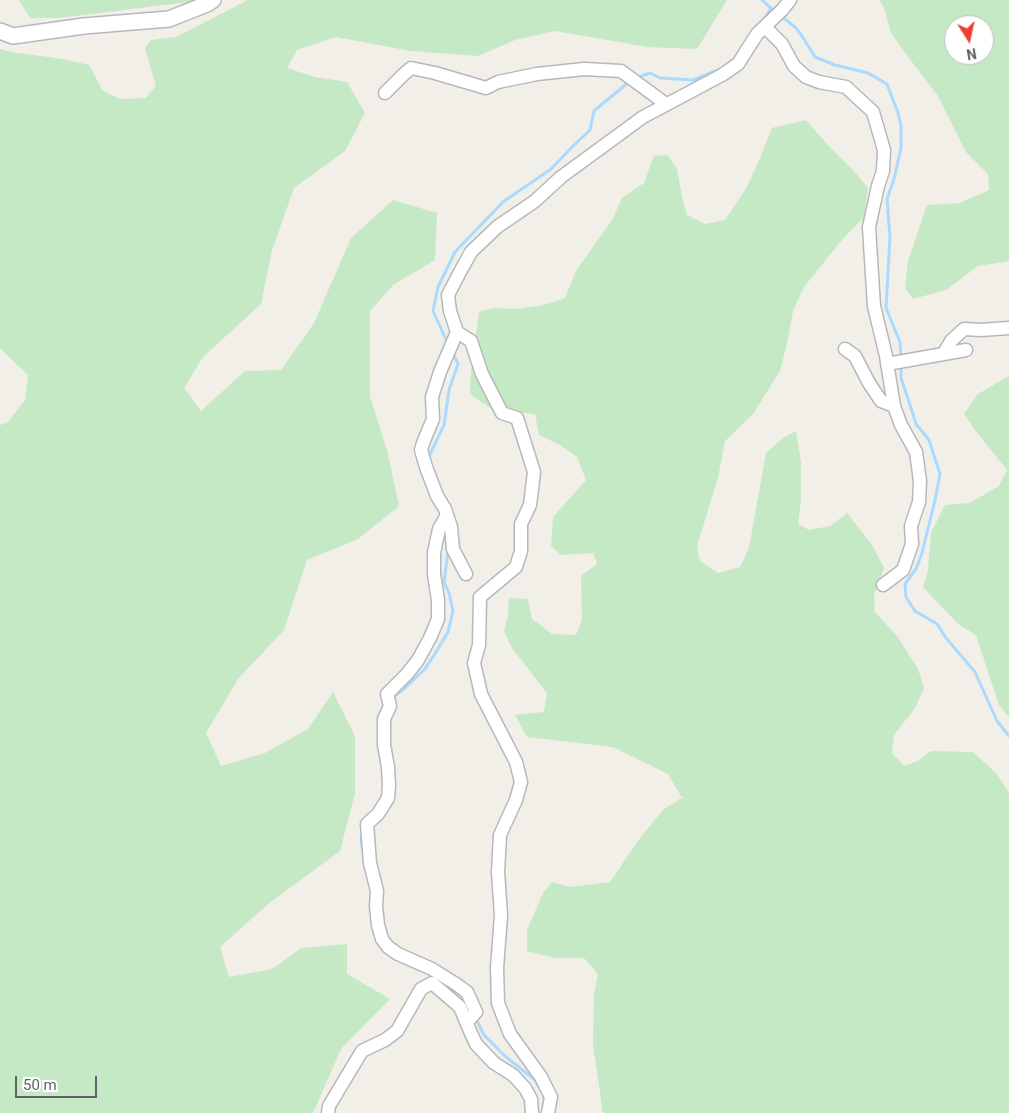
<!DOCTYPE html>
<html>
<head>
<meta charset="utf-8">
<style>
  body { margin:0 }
  #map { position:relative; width:1009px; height:1113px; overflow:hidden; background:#f1efe8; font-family:Roboto,sans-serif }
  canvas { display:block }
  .north { position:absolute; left:944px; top:15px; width:50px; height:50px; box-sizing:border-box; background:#fff; border:1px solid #bfc1c3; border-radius:50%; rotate:170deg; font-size:14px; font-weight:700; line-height:20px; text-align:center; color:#5f6368 }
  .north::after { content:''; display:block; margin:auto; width:18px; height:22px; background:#ea4335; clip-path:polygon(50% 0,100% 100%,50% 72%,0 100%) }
  .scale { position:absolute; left:15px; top:1076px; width:82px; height:22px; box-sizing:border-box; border:2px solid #5f6368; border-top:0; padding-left:6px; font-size:15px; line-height:18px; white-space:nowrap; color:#5f6368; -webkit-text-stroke:4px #fff; paint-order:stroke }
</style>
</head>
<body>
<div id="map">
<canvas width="1009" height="1113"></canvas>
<div class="north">N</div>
<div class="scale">50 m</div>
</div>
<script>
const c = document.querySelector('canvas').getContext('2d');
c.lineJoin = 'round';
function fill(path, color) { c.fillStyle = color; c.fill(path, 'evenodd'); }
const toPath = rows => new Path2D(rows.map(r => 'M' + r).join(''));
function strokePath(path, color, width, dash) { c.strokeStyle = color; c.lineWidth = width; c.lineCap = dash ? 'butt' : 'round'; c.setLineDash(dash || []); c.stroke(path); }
const green = toPath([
  [19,0,205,0,58,18,30,18],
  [248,0,727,0,697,49,647,47,555,31,515,40,478,56,411,51,336,37,297,50,287,68,315,77,347,82,365,113,345,151,294,188,272,250,261,304,203,357,184,388,201,411,245,371,281,370,314,323,351,238,393,200,437,213,435,260,393,285,370,311,370,397,387,450,399,506,358,539,307,560,284,630,238,679,206,733,221,766,265,753,308,729,333,692,355,736,355,793,340,851,268,904,220,947,229,977,272,969,301,948,347,944,347,974,390,999,341,1049,313,1113,0,1113,0,425,7,423,25,400,28,375,0,348,0,49,11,52,63,59,89,65,103,91,120,99,146,98,156,86,145,48,151,40,176,37],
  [879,0,1009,0,1009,261,978,266,946,290,913,299,905,288,908,261,927,205,960,203,989,190,988,174,966,152,938,96,906,54,891,33,884,8],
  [954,25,984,25,984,55,954,55],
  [806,120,827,144,853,170,868,188,864,217,841,241,804,287,793,311,788,339,780,371,753,414,725,441,718,478,697,546,700,561,718,573,740,567,749,548,766,453,783,438,796,431,801,462,801,499,798,524,809,530,830,526,847,513,872,545,884,568,874,595,875,612,897,636,918,669,924,688,915,708,894,735,892,753,904,766,918,761,931,751,973,752,997,774,1009,793,1009,1113,603,1113,593,1044,594,995,598,974,584,958,555,958,527,951,527,930,543,893,552,882,570,887,610,882,640,838,664,809,682,798,668,774,613,747,527,737,515,715,544,712,547,693,512,648,504,631,508,615,509,598,528,599,532,619,552,634,576,635,582,620,581,576,597,564,593,553,561,555,551,546,553,517,586,480,577,457,560,445,539,435,535,414,493,410,470,394,471,373,479,312,493,308,517,309,544,305,565,298,576,271,612,220,622,198,644,183,654,156,667,155,677,168,682,198,687,215,705,224,725,220,747,187,760,158,772,128],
  [1009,376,1009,717,999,705,976,635,958,624,923,587,928,570,931,533,945,505,970,503,999,486,1007,470,975,430,964,414,978,394]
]);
const stream = toPath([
  [762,0,776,13],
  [781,16,795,27,802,36,815,57,835,65,868,73,887,84,898,113,901,126,901,148,894,179,887,199,890,237,886,308,900,342,901,359],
  [763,21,771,8],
  [636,78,650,73,660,78,693,80,718,70],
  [448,344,433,311,438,287,455,252,503,202,551,169,574,145,590,130,594,111,630,81],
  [901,366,901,378,913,414,916,424,929,440,940,474,935,500,922,553,916,569,905,584,906,597,915,611,937,624,946,638,975,672,997,721,1009,736],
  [428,458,444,425,449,390,458,364,453,354],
  [392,698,404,689,425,669,436,652,448,632,453,611,449,593,444,582,448,551],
  [363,832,361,840,363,851],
  [402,962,419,970],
  [475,1017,484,1035,506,1057,535,1080,543,1094,545,1103]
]);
const minor = toPath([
  [765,27,782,44,794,66,806,77,819,82,846,87,873,112,884,150,883,171,878,186,869,227,874,306,886,356,894,406,901,425,916,452,920,481,919,502,911,526,912,544,903,570,883,585],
  [385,93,403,75,411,68,435,73,486,88,498,82,537,74,584,69,621,71,666,104],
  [457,332,471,341,482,374,502,413,517,418,534,472,530,505,521,524,521,551,516,567,480,597,479,645,474,663,481,694,516,762,521,782,516,800,500,835,498,872,501,915,497,968,498,1003,510,1034,541,1077,551,1097,548,1113],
  [845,349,855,356,869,383,881,401,894,406],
  [944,353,951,341,964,329,981,330,1009,328],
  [887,364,966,350],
  [447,515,439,529,434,553,434,574,438,600,438,619,430,638,418,660,407,674,387,694,390,706,384,719,384,745,388,767,389,785,388,798,378,814,367,824,370,863,377,891,376,906,378,925,382,939,388,947,398,954,432,969,456,984,467,992,476,1012,467,1022],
  [466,574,453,549,451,527,445,509,437,496,426,467,421,450,423,443,433,419,432,397,440,372,457,332,450,311,448,295,460,272,471,252,497,227,535,201,561,177,643,117,722,75,738,64,757,34,782,10,790,0],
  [328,1113,329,1106,362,1051,385,1040,397,1031,421,989,432,983,460,1007,470,1031,476,1044,494,1063,513,1075,525,1088,531,1099,532,1113]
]);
const tertiary = toPath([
  [0,31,13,36,84,26,169,19,207,4,213,0]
]);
fill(green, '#c5e8c5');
strokePath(stream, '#aadaff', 3);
strokePath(minor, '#b5b8bc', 15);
strokePath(tertiary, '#b5b8bc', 18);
strokePath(minor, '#fff', 12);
strokePath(tertiary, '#fff', 15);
</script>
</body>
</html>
